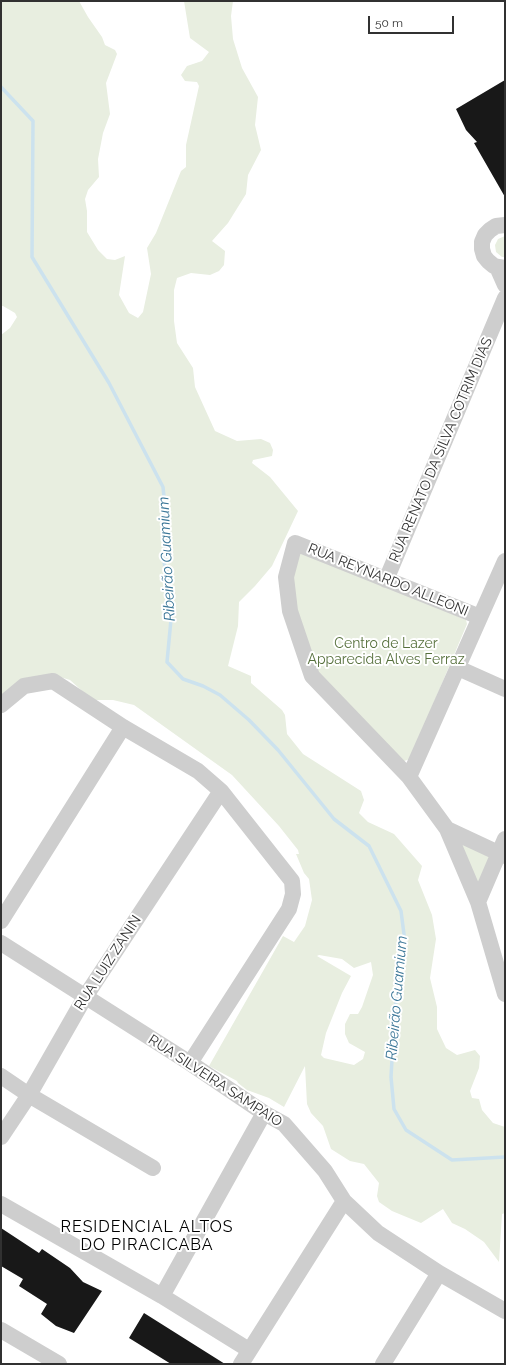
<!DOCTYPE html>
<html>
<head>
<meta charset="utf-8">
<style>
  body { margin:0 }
  #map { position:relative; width:506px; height:1365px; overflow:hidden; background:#fff; font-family:Raleway,sans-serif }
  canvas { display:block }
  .frame { position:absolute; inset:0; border:2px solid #313131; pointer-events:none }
  .scale { position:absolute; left:368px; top:16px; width:86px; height:18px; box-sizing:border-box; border:2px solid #313131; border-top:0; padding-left:5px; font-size:12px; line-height:14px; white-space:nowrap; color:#313131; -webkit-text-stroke:3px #fff; paint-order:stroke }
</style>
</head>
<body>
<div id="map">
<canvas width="506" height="1365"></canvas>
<div class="frame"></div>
<div class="scale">50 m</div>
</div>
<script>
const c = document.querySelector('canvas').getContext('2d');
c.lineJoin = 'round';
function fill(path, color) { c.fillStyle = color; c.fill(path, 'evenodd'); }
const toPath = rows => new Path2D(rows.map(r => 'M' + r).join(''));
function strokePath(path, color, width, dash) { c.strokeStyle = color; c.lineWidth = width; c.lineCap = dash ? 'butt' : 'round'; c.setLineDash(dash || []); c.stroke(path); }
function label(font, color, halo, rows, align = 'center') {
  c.font = font + ' Raleway,sans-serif'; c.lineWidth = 4; c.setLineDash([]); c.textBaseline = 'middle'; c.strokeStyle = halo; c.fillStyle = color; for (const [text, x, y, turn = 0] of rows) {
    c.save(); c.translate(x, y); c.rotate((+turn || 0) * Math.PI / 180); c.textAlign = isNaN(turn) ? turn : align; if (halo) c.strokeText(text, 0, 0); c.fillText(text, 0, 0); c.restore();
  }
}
const green = toPath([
  [1,1,79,1,88,17,102,37,105,45,115,50,117,54,106,83,110,114,103,133,98,159,99,177,88,190,85,199,87,211,87,232,98,250,107,259,115,260,125,256,119,295,129,313,138,318,143,312,151,274,147,248,156,233,181,171,186,167,186,145,199,86,197,82,185,81,181,75,187,66,202,61,209,52,190,38,184,1,233,1,231,16,233,39,242,68,258,97,255,125,261,150,248,175,246,194,228,223,212,241,225,251,224,265,219,271,210,275,191,273,177,278,174,290,174,321,177,343,193,368,195,387,215,431,237,441,261,439,270,443,273,450,272,456,253,460,252,463,270,477,298,511,272,566,255,586,239,602,238,626,228,666,251,676,251,683,282,710,285,715,287,734,303,754,361,791,364,800,359,813,368,822,394,834,422,866,418,880,432,915,436,939,430,978,437,1007,437,1029,446,1048,457,1055,475,1050,480,1056,479,1068,470,1091,472,1098,479,1099,482,1110,493,1123,505,1127,505,1213,502,1214,499,1262,484,1242,465,1229,452,1223,443,1209,421,1223,392,1211,379,1202,377,1196,379,1183,364,1164,350,1161,331,1149,323,1126,311,1113,307,1104,305,1066,284,1107,269,1098,247,1090,238,1083,237,1081,209,1066,283,936,294,942,305,926,312,900,309,879,304,873,296,854,299,854,298,850,279,826,232,775,134,705,113,700,92,700,70,680,60,677,22,696,1,714,1,335,10,328,17,317,15,313,3,306,1,306],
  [319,955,342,959,354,968,371,962,373,975,362,1007,358,1014,350,1014,345,1024,345,1034,349,1043,365,1052,363,1059,354,1065,324,1058,321,1055,326,1033,342,993,351,976,317,956],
  [505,236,505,257,502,257,496,252,495,245,498,239],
  [300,549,466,620,467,624,410,759,401,762,316,670,296,613,291,579],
  [455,840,491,855,477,888]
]);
const stream = toPath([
  [1,87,33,121,32,257,109,383,163,487,167,526,164,562,172,609,167,662,183,679,203,686,220,695,249,720,278,750,334,819,369,846,401,911,405,942,395,1008,391,1077,394,1109,406,1130,452,1160,505,1157]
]);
const building = toPath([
  [505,80,505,197,474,143,477,142,466,130,456,109],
  [1,1228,39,1253,42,1249,70,1268,83,1282,102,1291,74,1333,56,1326,41,1314,47,1304,19,1286,23,1279,1,1266],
  [144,1313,225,1364,171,1364,129,1338]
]);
const minor = toPath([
  [505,225,496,226,490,230,485,235,482,242,482,249,484,256,488,261,494,266,505,268],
  [497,267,505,285],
  [386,580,505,298],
  [480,617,295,543,286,577,290,611,312,676,409,777,447,829,478,902,505,994],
  [458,668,505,689],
  [1,705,24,686,53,681,123,727,198,771,221,791,292,881,293,894,289,909,190,1063],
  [409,777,505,561],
  [447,829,505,856],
  [478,902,505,839],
  [1,921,123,727],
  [1,943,190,1063,264,1113,284,1124,325,1171,344,1201,378,1233,439,1273,505,1311],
  [1,1076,29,1095,153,1168],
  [1,1137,29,1095,85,997,221,791],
  [1,1204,162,1296,249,1350],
  [162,1296,264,1113],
  [1,1330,59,1364],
  [241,1364,344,1201],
  [383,1364,439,1273]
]);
const streetNames = [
  ["RUA RENATO DA SILVA COTRIM DIAS",441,450,-67],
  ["RUA REYNARDO ALLEONI",388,580,22],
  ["RUA LUIZ ZANIN",108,963,-57],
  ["RUA SILVEIRA SAMPAIO",215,1081,33]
];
const parkNames = [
  ["Centro de Lazer",386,644],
  ["Apparecida Alves Ferraz",386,660]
];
const waterNames = [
  ["Ribeirão Guamium",167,559,-93],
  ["Ribeirão Guamium",397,998,-85]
];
const quarterNames = [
  ["RESIDENCIAL ALTOS",147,1227],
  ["DO PIRACICABA",147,1245]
];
fill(green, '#e8eee0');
strokePath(stream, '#cce2ee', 3.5);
fill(building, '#181818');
strokePath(minor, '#cecece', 16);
label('14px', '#313131', '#fff', streetNames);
label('14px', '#56703c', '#fff', parkNames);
label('italic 15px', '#3b7798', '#fff', waterNames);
c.letterSpacing = '1px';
label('16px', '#000', '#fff', quarterNames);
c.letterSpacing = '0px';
</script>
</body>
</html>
